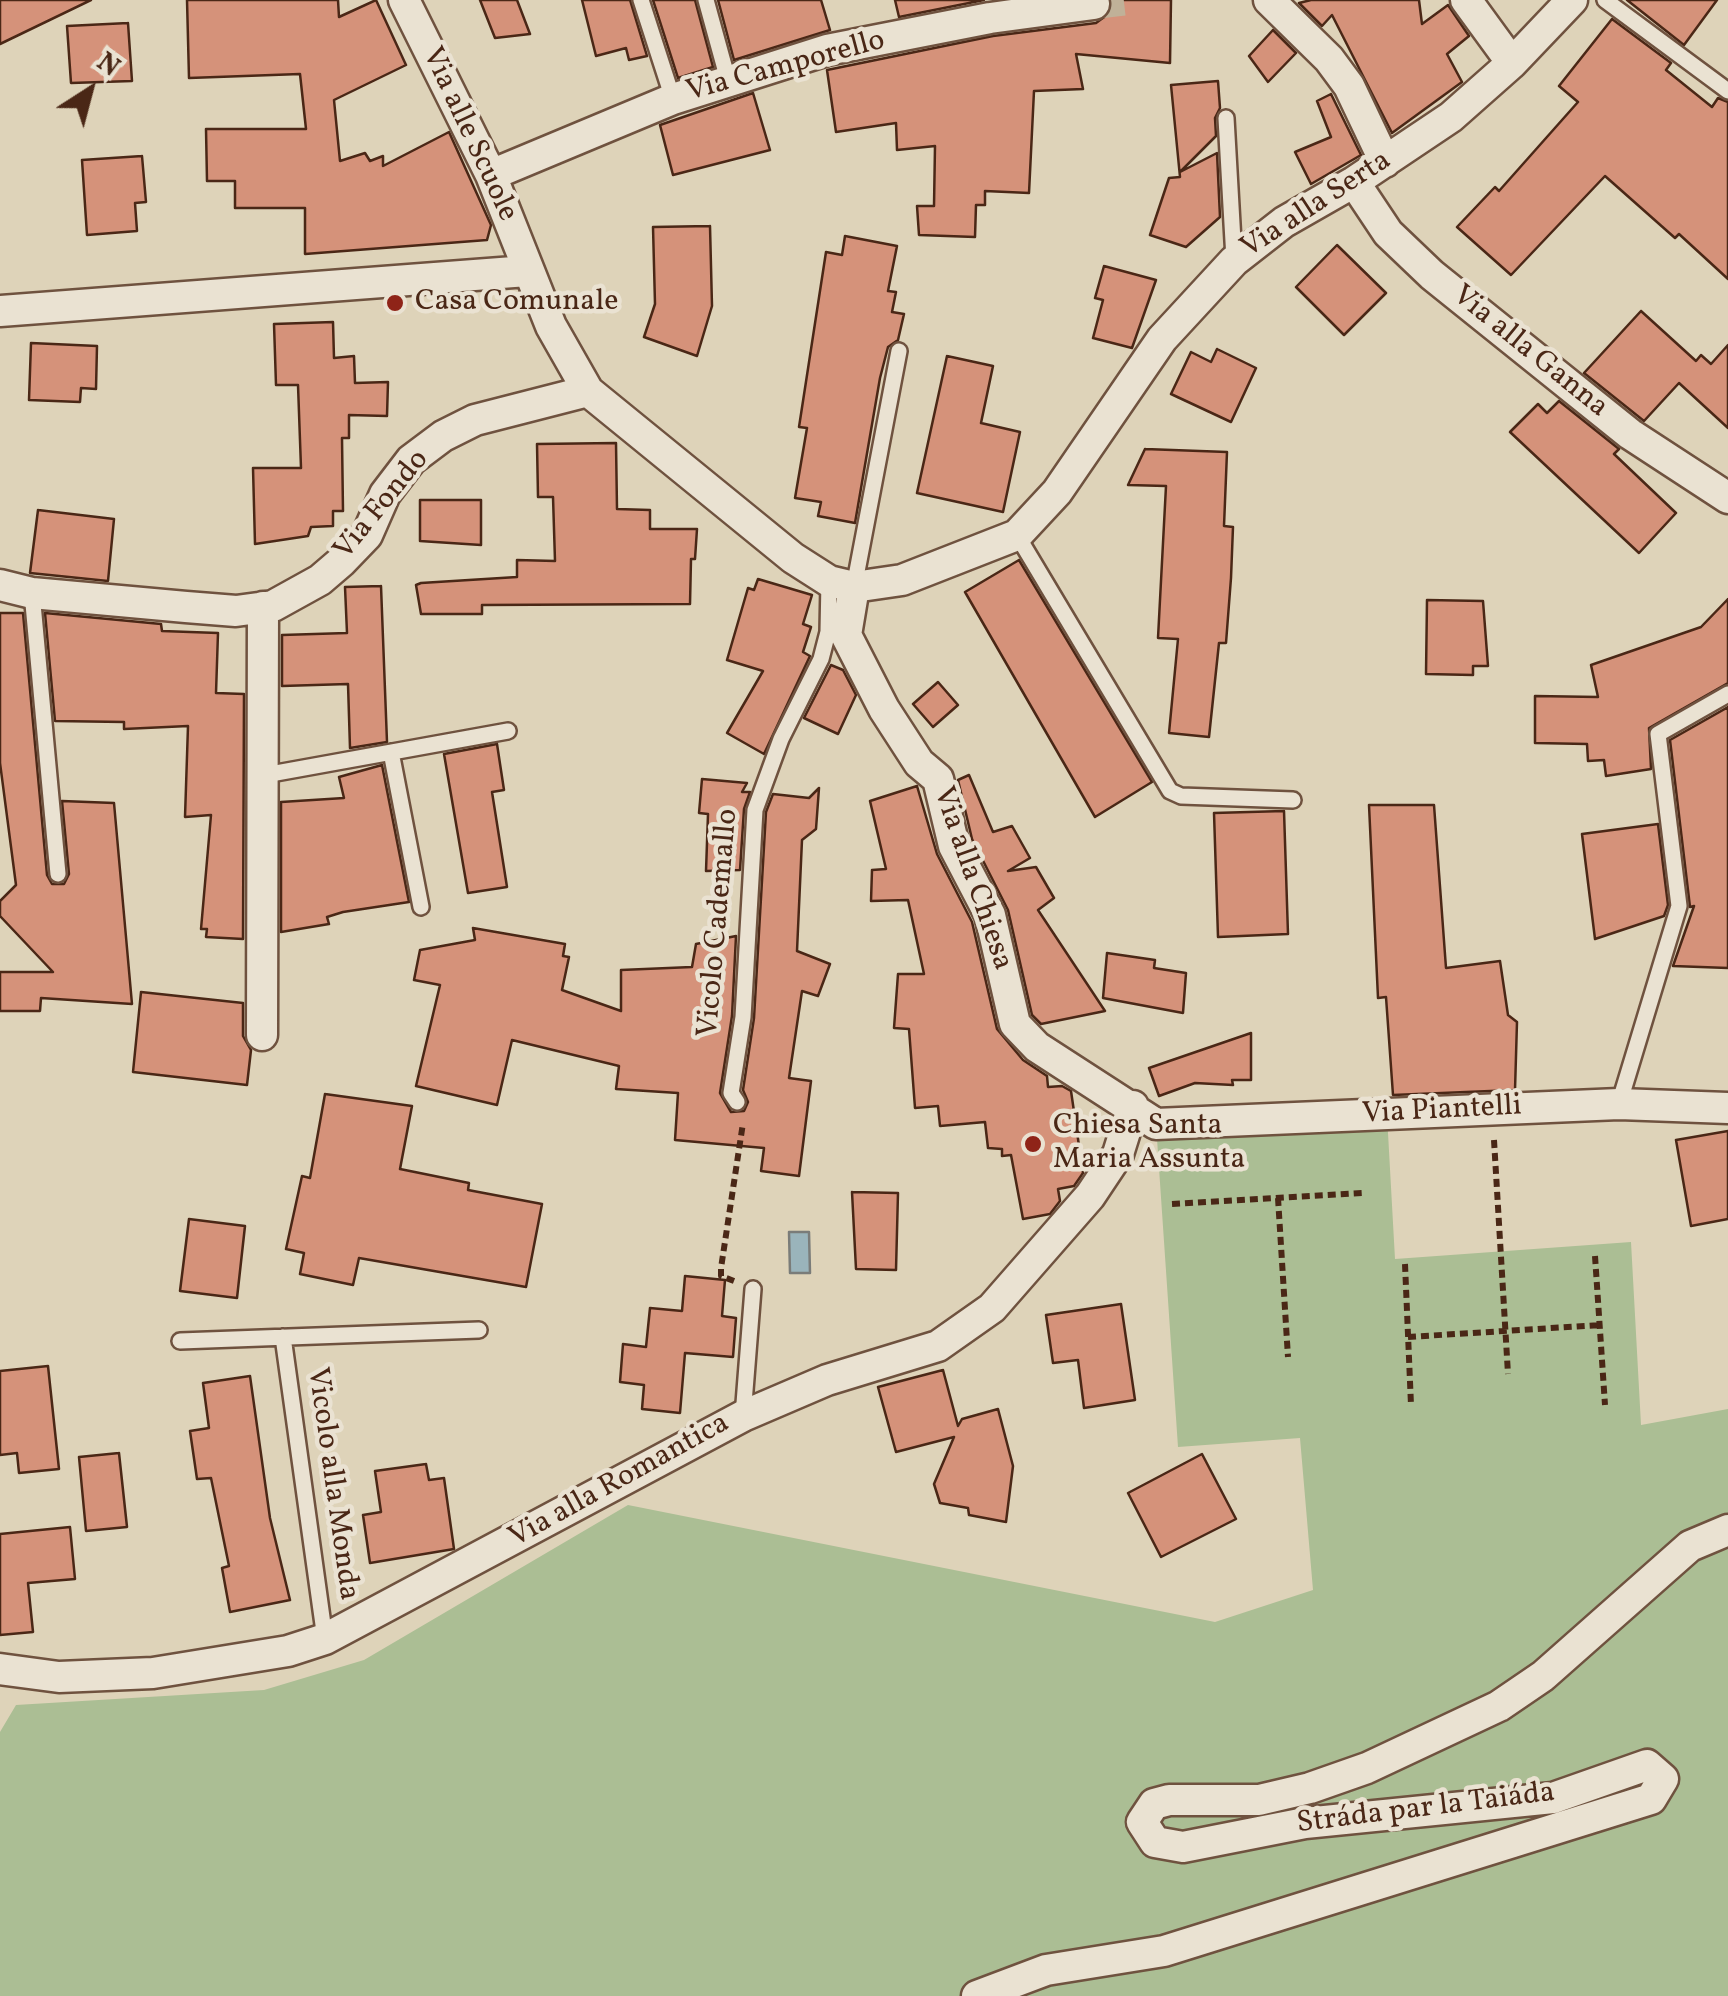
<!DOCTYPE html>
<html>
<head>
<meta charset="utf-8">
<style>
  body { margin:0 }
  #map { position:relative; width:1728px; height:1996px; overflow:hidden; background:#ded3b9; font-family:Vollkorn,serif }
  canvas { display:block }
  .north { position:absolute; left:40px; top:40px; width:100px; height:100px; -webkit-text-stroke:8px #eae2d2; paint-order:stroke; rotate:36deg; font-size:28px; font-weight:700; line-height:40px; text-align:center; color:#4a2716 }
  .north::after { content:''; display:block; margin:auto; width:35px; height:45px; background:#4a2716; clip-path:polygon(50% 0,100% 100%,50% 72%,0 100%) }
</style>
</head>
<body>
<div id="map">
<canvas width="1728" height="1996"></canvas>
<div class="north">N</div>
</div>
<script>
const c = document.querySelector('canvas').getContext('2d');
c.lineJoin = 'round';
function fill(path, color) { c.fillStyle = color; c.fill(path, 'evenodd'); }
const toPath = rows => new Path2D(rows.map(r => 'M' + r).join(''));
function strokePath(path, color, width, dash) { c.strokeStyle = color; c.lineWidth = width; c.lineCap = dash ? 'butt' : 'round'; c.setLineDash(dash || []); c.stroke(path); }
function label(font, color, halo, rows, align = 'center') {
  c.font = font + ' Vollkorn,serif'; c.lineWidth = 9; c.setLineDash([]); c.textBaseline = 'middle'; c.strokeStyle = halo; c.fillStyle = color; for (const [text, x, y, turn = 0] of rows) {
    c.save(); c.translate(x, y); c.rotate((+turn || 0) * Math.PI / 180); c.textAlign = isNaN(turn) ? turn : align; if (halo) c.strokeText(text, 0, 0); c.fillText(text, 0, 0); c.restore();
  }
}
const green = toPath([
  [1387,1115,1395,1259,1631,1242,1641,1425,1728,1409,1728,1996,0,1996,0,1732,16,1705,264,1690,364,1660,628,1505,1215,1622,1313,1590,1300,1438,1178,1447,1156,1124]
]);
const water = toPath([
  [789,1232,809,1232,810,1273,790,1273,789,1232]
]);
const building = toPath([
  [0,0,91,0,0,44,0,0],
  [187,0,338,0,339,17,376,0,406,65,334,100,340,161,365,153,370,161,383,156,383,166,449,132,491,225,487,240,305,254,305,208,235,208,235,181,207,181,206,129,306,129,300,74,189,78,187,0],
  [480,0,517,0,530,34,495,38,480,0],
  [582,0,630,0,647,56,629,60,626,48,596,56,582,0],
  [653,0,695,0,713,67,678,78,653,0],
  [718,0,821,0,830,30,734,60,718,0],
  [895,0,984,0,899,17,895,0],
  [1112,0,1171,0,1170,63,1076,54,1083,89,1034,91,1029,193,985,191,985,205,976,205,975,237,919,235,917,206,934,206,935,146,897,150,896,123,836,132,827,70,993,36,1096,23,1111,12,1112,0],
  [1311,0,1419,0,1422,24,1448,5,1469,36,1447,54,1462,82,1392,133,1332,15,1322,26,1299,3,1311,0],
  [1627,0,1717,0,1684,45,1627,0],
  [1612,19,1671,63,1666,70,1712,107,1718,98,1728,102,1728,279,1679,234,1675,238,1605,176,1511,275,1457,227,1495,187,1499,191,1578,102,1559,86,1612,19],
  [128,23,132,81,71,83,67,26,128,23],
  [1273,30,1296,53,1268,82,1249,56,1273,30],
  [1218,81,1220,108,1215,118,1216,136,1180,172,1217,153,1220,217,1186,247,1150,235,1169,178,1180,177,1171,85,1218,81],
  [753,93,770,150,673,175,660,125,753,93],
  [1331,94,1361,155,1311,184,1295,152,1331,137,1317,101,1331,94],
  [142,156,146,202,135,203,137,231,87,235,82,160,142,156],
  [710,226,712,306,697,356,644,337,655,304,653,227,710,226],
  [845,236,897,246,888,291,896,292,892,312,904,314,898,340,888,347,880,378,855,523,818,516,821,502,795,498,807,428,799,427,826,252,842,255,845,236],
  [1337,245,1386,293,1344,335,1296,287,1337,245],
  [1104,266,1156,280,1132,348,1093,338,1103,300,1095,298,1104,266],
  [1641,311,1696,361,1701,355,1711,364,1728,345,1728,428,1679,383,1644,421,1584,373,1641,311],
  [333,322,334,358,354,356,355,383,388,382,387,416,349,415,349,438,342,438,343,511,333,511,333,526,311,527,308,536,255,544,253,468,301,468,298,385,276,385,274,324,333,322],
  [31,343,97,346,96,389,81,388,80,402,29,400,31,343],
  [1217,349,1256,368,1231,422,1171,394,1191,352,1211,362,1217,349],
  [947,356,993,366,981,423,1020,432,1003,512,917,493,947,356],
  [1559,401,1619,449,1614,454,1676,513,1639,553,1510,432,1538,404,1547,413,1559,401],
  [616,443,617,509,650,510,650,529,697,529,695,559,691,559,690,604,482,605,482,614,421,614,416,585,421,583,517,577,517,560,555,561,553,497,538,497,537,444,616,443],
  [1145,449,1227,452,1224,526,1233,527,1231,578,1226,643,1219,643,1209,737,1169,733,1178,639,1158,638,1166,486,1128,485,1145,449],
  [420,500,481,500,481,545,420,541,420,500],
  [38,510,114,519,108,581,30,573,38,510],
  [1019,560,1152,782,1095,817,965,592,1019,560],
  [758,579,812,595,803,624,811,627,803,652,810,656,764,754,727,733,763,671,727,660,748,588,754,590,758,579],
  [381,586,387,742,350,748,348,684,282,686,282,635,347,633,345,587,381,586],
  [1728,599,1728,683,1649,728,1651,769,1606,776,1604,760,1588,761,1587,744,1535,743,1535,696,1598,697,1591,665,1701,627,1728,599],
  [1427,600,1483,601,1488,666,1473,666,1473,675,1426,674,1427,600],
  [0,613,23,613,47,875,52,884,64,884,69,874,62,801,114,803,132,1004,41,998,40,1011,0,1011,0,972,53,972,0,916,0,901,16,885,0,763,0,613],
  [45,613,161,624,162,631,218,633,216,693,244,694,243,939,206,937,207,929,201,929,211,815,185,817,188,726,124,729,124,722,55,721,45,613],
  [831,665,843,670,856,695,838,734,804,718,831,665],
  [938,682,958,705,933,727,913,704,938,682],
  [1728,707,1728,968,1673,966,1694,906,1690,907,1670,740,1728,707],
  [497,744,504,790,492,792,507,887,468,893,444,754,497,744],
  [382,765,409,902,343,912,327,917,329,924,281,932,281,802,344,798,339,777,382,765],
  [969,775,993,832,1012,826,1030,858,1008,871,1036,867,1054,898,1038,910,1105,1011,1041,1024,1032,1015,1008,910,972,839,958,780,969,775],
  [702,779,747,783,742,792,750,792,744,809,740,870,706,871,708,814,699,813,702,779],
  [917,786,937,854,972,922,997,1029,1023,1060,1047,1076,1048,1087,1062,1086,1071,1091,1083,1173,1074,1186,1058,1189,1060,1201,1050,1214,1023,1219,1011,1155,1002,1156,1002,1149,988,1148,985,1122,940,1126,938,1106,915,1108,909,1029,894,1028,898,974,924,974,908,900,871,901,872,870,886,869,870,801,917,786],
  [819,788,816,829,802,840,797,951,830,964,818,996,802,991,789,1078,811,1081,799,1176,761,1171,764,1148,675,1140,678,1093,616,1089,619,1066,512,1040,497,1105,416,1086,440,985,414,980,420,950,475,940,473,928,565,944,563,956,569,957,562,990,621,1011,621,970,692,967,696,944,736,936,732,1016,720,1093,731,1112,744,1111,748,1102,743,1090,754,1018,766,812,773,794,809,798,819,788],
  [1369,805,1434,805,1446,968,1500,961,1508,1015,1517,1022,1515,1090,1393,1095,1386,997,1378,998,1369,805],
  [1284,811,1288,934,1218,937,1214,813,1284,811],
  [1658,824,1668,905,1664,916,1595,939,1582,834,1658,824],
  [1107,953,1155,960,1154,968,1186,973,1183,1013,1103,998,1107,953],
  [141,992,243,1003,243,1036,251,1050,247,1085,133,1072,141,992],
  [1251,1033,1251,1080,1232,1080,1233,1085,1195,1083,1159,1096,1149,1068,1251,1033],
  [325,1094,412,1106,400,1169,469,1183,468,1190,542,1204,526,1287,359,1258,353,1285,300,1274,304,1253,286,1249,302,1176,310,1178,325,1094],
  [1728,1131,1728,1219,1691,1226,1676,1140,1728,1131],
  [852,1192,898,1193,896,1270,856,1269,852,1192],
  [189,1219,245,1226,237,1298,180,1291,189,1219],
  [685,1276,725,1280,722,1316,736,1318,733,1357,685,1353,680,1413,642,1409,644,1385,620,1382,623,1344,646,1347,650,1308,682,1311,685,1276],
  [1121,1304,1135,1400,1084,1408,1078,1360,1053,1363,1046,1315,1121,1304],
  [48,1366,59,1469,19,1473,17,1453,0,1455,0,1371,48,1366],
  [943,1370,958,1426,962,1419,998,1409,1013,1466,1006,1522,969,1515,968,1508,940,1503,934,1484,954,1437,896,1452,878,1387,943,1370],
  [250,1376,270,1518,290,1600,230,1612,222,1568,229,1566,211,1478,197,1479,190,1431,209,1428,203,1383,250,1376],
  [119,1453,127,1527,86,1531,79,1457,119,1453],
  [1202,1454,1236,1519,1161,1557,1128,1493,1202,1454],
  [426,1464,429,1480,444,1478,454,1549,370,1563,363,1515,381,1512,375,1471,426,1464],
  [70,1527,75,1579,28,1583,33,1632,0,1635,0,1534,70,1527]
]);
const streetTunnel = toPath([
  [1094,4,1128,0]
]);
const path = toPath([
  [1494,1140,1508,1374],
  [1278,1198,1288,1357],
  [1172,1204,1363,1193],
  [1595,1256,1605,1405],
  [1405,1264,1411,1405],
  [734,1281,721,1276,721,1268,743,1123],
  [1408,1337,1600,1325]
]);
const lane = toPath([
  [641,0,673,99],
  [706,0,728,80],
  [1605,0,1728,91],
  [1226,118,1234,259],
  [1017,535,1170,791,1181,796,1293,800],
  [854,587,899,351],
  [32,593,58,874],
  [391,752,421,907],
  [265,775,508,731],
  [737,1102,731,1093,743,1017,755,810,781,739,821,659,828,632,829,581],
  [1619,1104,1679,906,1658,734,1728,694],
  [283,1337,325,1639],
  [180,1341,479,1330],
  [743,1416,753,1289]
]);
const street = toPath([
  [404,0,491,175,551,326,588,391,793,558,829,581,854,587,902,580,1017,535,1057,492,1162,339,1234,261,1284,222,1354,182,1451,117,1512,63,1572,0],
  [1269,0,1329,59,1349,86,1385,162],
  [1466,0,1512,63],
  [491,175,673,99,827,50,990,18,1094,4],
  [1354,182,1388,233,1432,275,1630,434,1728,498],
  [0,311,527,271],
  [0,585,32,593,186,607,236,611,273,606,320,580,341,562,367,535,385,494,411,460,443,436,475,420,588,391],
  [854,587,846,635,884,709,919,763,938,779,954,846,990,915,1015,1024,1037,1047,1156,1124,1619,1104,1728,1108],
  [262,1035,263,607],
  [0,1669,59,1677,153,1673,288,1651,325,1639,743,1416,827,1380,938,1346,992,1308,1090,1196,1118,1154,1133,1106],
  [977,1996,1046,1970,1164,1951,1651,1799,1663,1779,1647,1765,1553,1798,1305,1823,1183,1847,1155,1842,1142,1822,1154,1804,1169,1800,1259,1800,1310,1788,1367,1768,1499,1706,1543,1676,1690,1546,1728,1530]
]);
const markers = [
  [395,303,10,"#8f2418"],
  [1033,1144,10,"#8f2418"]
];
const streetNames = [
  ["Via Camporello",786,68,-15],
  ["Via alle Scuole",468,135,65],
  ["Via alla Serta",1317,206,-33],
  ["Via alla Ganna",1529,353,39],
  ["Via Fondo",383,506,-51],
  ["Via alla Chiesa",971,879,71],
  ["Vicolo Cademallo",720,923,-85],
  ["Via Piantelli",1442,1112,-3],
  ["Via alla Romantica",620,1482,-29],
  ["Vicolo alla Monda",331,1484,82],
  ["Stráda par la Taiáda",1426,1810,-7]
];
const poiNames = [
  ["Casa Comunale",415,303],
  ["Chiesa Santa",1053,1127],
  ["Maria Assunta",1053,1161]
];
fill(green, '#abbe94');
fill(water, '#9ab4bb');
strokePath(water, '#7a7c79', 2.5);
fill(building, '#d5927a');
strokePath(building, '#4a2716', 2.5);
strokePath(streetTunnel, '#c0b198', 30, [30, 15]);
strokePath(lane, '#6f523f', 20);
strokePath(street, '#6f523f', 35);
strokePath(path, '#4a2716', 6, [8, 5]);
strokePath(lane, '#eae2d2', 15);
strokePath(street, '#eae2d2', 30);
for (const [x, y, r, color] of markers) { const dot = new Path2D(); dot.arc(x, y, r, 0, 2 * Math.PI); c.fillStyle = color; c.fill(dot); strokePath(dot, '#eae2d2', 4); }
label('30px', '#4a2716', '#eae2d2', streetNames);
label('30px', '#4a2716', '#eae2d2', poiNames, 'left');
</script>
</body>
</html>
